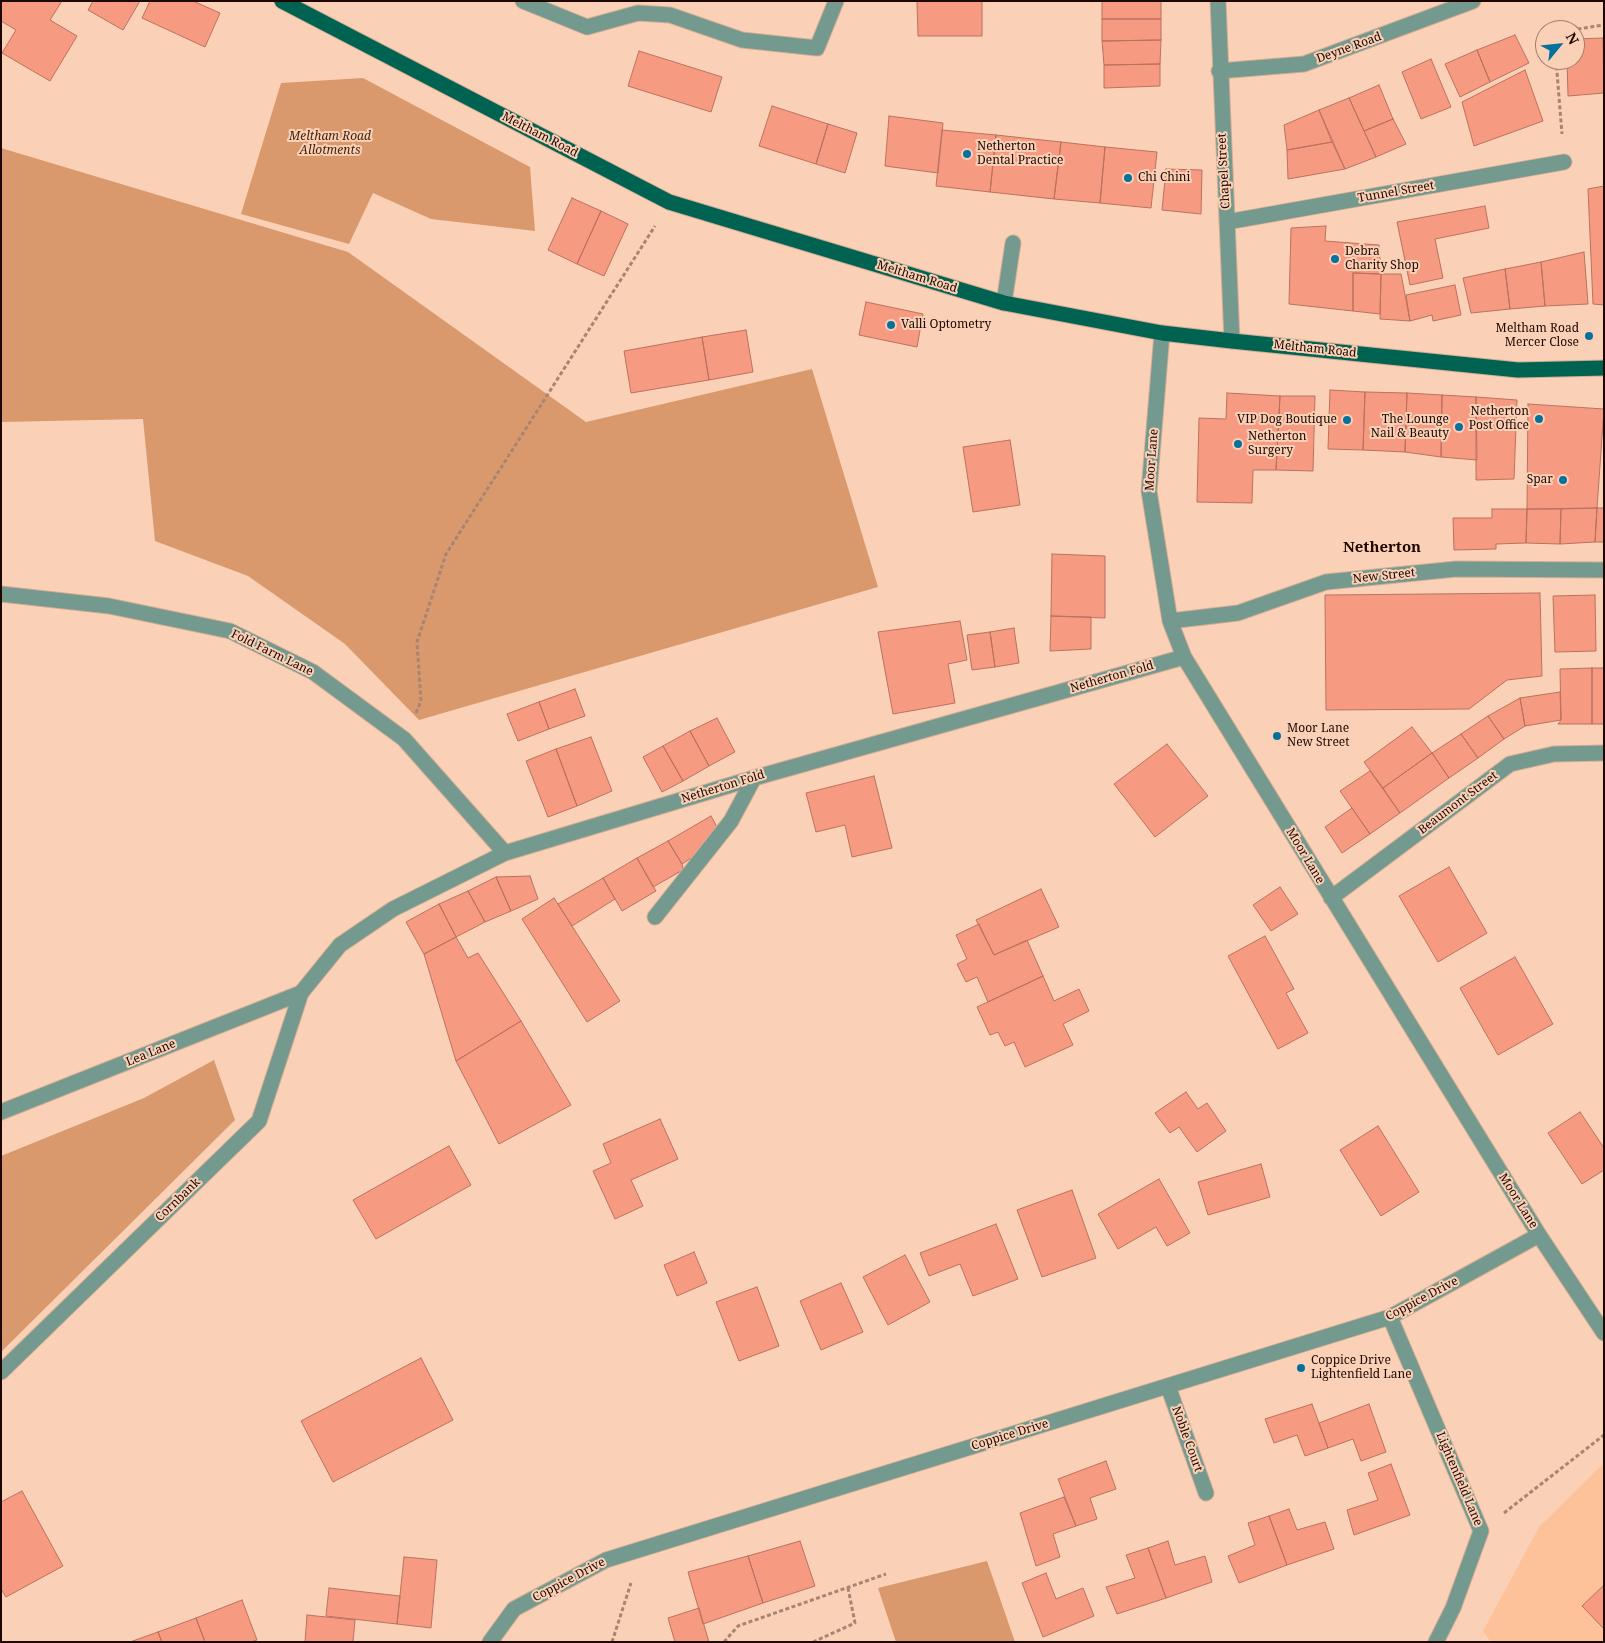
<!DOCTYPE html>
<html>
<head>
<meta charset="utf-8">
<style>
  body { margin:0 }
  #map { position:relative; width:1605px; height:1643px; overflow:hidden; background:#fad1b6; font-family:"Noto Serif",serif }
  canvas { display:block }
  .frame { position:absolute; inset:0; border:2px solid #1e0700; pointer-events:none }
  .north { position:absolute; left:1535px; top:20px; width:50px; height:50px; box-sizing:border-box; background:#fad1b6; border:1px solid #a2806d; border-radius:50%; rotate:62deg; font-size:14px; font-weight:700; line-height:20px; text-align:center; color:#1e0700 }
  .north::after { content:''; display:block; margin:auto; width:18px; height:22px; background:#07719d; clip-path:polygon(50% 0,100% 100%,50% 72%,0 100%) }
</style>
</head>
<body>
<div id="map">
<canvas width="1605" height="1643"></canvas>
<div class="frame"></div>
<div class="north">N</div>
</div>
<script>
const c = document.querySelector('canvas').getContext('2d');
c.lineJoin = 'round';
function fill(path, color) { c.fillStyle = color; c.fill(path, 'evenodd'); }
const toPath = rows => new Path2D(rows.map(r => 'M' + r).join(''));
function strokePath(path, color, width, dash) { c.strokeStyle = color; c.lineWidth = width; c.lineCap = dash ? 'butt' : 'round'; c.setLineDash(dash || []); c.stroke(path); }
function label(font, color, halo, rows, align = 'center') {
  c.font = font + ' "Noto Serif",serif'; c.lineWidth = 4; c.setLineDash([]); c.textBaseline = 'middle'; c.strokeStyle = halo; c.fillStyle = color; for (const [text, x, y, turn = 0] of rows) {
    c.save(); c.translate(x, y); c.rotate((+turn || 0) * Math.PI / 180); c.textAlign = isNaN(turn) ? turn : align; if (halo) c.strokeText(text, 0, 0); c.fillText(text, 0, 0); c.restore();
  }
}
const built = toPath([
  [1604,1463,1604,1642,1491,1642,1483,1631,1539,1527]
]);
const green = toPath([
  [363,78,530,167,535,231,431,219,373,193,349,244,241,214,281,83],
  [1,148,348,252,586,422,812,369,878,587,419,720,345,644,248,576,155,541,143,419,1,422],
  [214,1060,235,1120,1,1352,1,1156,144,1098],
  [987,1561,1015,1642,896,1642,878,1588]
]);
const building = toPath([
  [1,1,62,1,50,20,77,36,50,81,2,53,16,30,1,21,1,1],
  [93,1,140,1,123,30,88,10,93,1],
  [150,1,193,1,220,13,205,47,142,18,150,1],
  [917,1,982,1,982,36,918,36,917,1],
  [1102,1,1161,1,1161,19,1102,19,1102,1],
  [1102,19,1161,19,1161,40,1102,41,1102,19],
  [1515,35,1529,63,1490,82,1477,50,1515,35],
  [1603,38,1604,93,1568,96,1567,60,1575,60,1575,39,1603,38],
  [1161,40,1160,64,1104,65,1102,41,1161,40],
  [1477,50,1490,82,1460,97,1445,64,1477,50],
  [639,51,722,77,711,112,628,86,639,51],
  [1431,59,1451,107,1421,119,1402,72,1431,59],
  [1160,64,1160,86,1104,88,1104,65,1160,64],
  [1525,70,1543,121,1474,146,1462,102,1525,70],
  [1379,85,1393,119,1364,131,1349,98,1379,85],
  [1349,98,1376,157,1345,169,1319,110,1349,98],
  [772,106,828,124,816,164,759,146,772,106],
  [1319,110,1332,142,1287,150,1284,125,1319,110],
  [889,116,943,123,938,173,885,166,889,116],
  [1393,119,1406,144,1376,157,1364,131,1393,119],
  [828,124,857,133,845,173,816,164,828,124],
  [942,130,996,135,990,192,936,186,942,130],
  [996,135,1061,142,1054,199,990,192,996,135],
  [1061,142,1105,147,1100,203,1054,199,1061,142],
  [1332,142,1345,169,1288,179,1287,150,1332,142],
  [1105,147,1157,152,1151,208,1100,203,1105,147],
  [1166,169,1202,170,1201,214,1162,210,1166,169],
  [1604,186,1604,305,1593,304,1588,189,1604,186],
  [572,198,601,211,577,264,548,250,572,198],
  [1485,206,1489,228,1435,239,1443,278,1410,285,1397,222,1485,206],
  [601,211,628,224,604,276,577,264,601,211],
  [1326,226,1325,241,1379,245,1381,274,1353,273,1353,311,1289,304,1291,228,1326,226],
  [1584,252,1588,304,1545,306,1541,262,1584,252],
  [1541,262,1545,306,1510,309,1505,269,1541,262],
  [1505,269,1510,309,1471,313,1463,278,1505,269],
  [1353,273,1381,274,1380,314,1353,311,1353,273],
  [1381,274,1401,274,1410,321,1380,319,1381,274],
  [1455,285,1461,315,1433,321,1432,315,1410,321,1406,295,1455,285],
  [866,302,923,314,917,347,859,335,866,302],
  [746,330,753,372,709,380,702,337,746,330],
  [702,337,709,380,631,393,624,351,702,337],
  [1330,390,1365,392,1363,450,1328,449,1330,390],
  [1365,392,1407,393,1405,452,1363,450,1365,392],
  [1227,393,1280,396,1276,470,1253,470,1252,503,1197,502,1199,418,1226,419,1227,393],
  [1407,393,1442,395,1441,457,1405,452,1407,393],
  [1442,395,1476,397,1477,460,1441,457,1442,395],
  [1280,396,1315,396,1313,471,1276,470,1280,396],
  [1476,397,1517,400,1514,479,1476,480,1476,397],
  [1528,404,1604,409,1597,508,1527,509,1528,404],
  [1010,440,1020,505,973,512,963,447,1010,440],
  [1597,508,1595,542,1560,544,1561,509,1597,508],
  [1597,508,1604,508,1604,542,1595,542,1597,508],
  [1492,509,1527,509,1526,543,1496,544,1496,549,1454,550,1453,518,1492,518,1492,509],
  [1527,509,1561,509,1560,544,1526,543,1527,509],
  [1052,554,1105,556,1105,618,1051,616,1052,554],
  [1540,593,1542,676,1507,680,1469,709,1326,710,1325,595,1540,593],
  [1595,595,1596,651,1555,652,1553,596,1595,595],
  [1051,616,1091,617,1091,649,1050,651,1051,616],
  [960,621,967,660,948,664,955,703,893,714,878,632,960,621],
  [1014,628,1019,663,995,667,990,632,1014,628],
  [990,632,995,667,972,670,967,635,990,632],
  [1592,668,1604,668,1604,724,1592,724,1592,668],
  [1592,668,1592,724,1558,724,1561,720,1560,669,1592,668],
  [575,689,585,716,549,729,539,702,575,689],
  [1560,692,1561,720,1525,726,1520,698,1560,692],
  [1520,698,1525,726,1504,739,1488,716,1520,698],
  [539,702,549,729,518,741,507,714,539,702],
  [1488,716,1504,739,1478,758,1461,734,1488,716],
  [717,718,735,752,709,766,690,731,717,718],
  [1412,727,1432,753,1383,788,1364,762,1412,727],
  [690,731,709,766,683,781,663,746,690,731],
  [1461,734,1478,758,1449,778,1432,753,1461,734],
  [591,737,612,791,577,806,556,749,591,737],
  [1167,744,1208,796,1155,837,1114,784,1167,744],
  [663,746,683,781,662,792,643,757,663,746],
  [556,749,577,806,548,817,526,761,556,749],
  [1432,753,1449,778,1400,813,1383,788,1432,753],
  [1370,771,1400,813,1370,834,1340,791,1370,771],
  [874,776,892,848,852,857,845,825,816,832,806,793,874,776],
  [1352,808,1370,834,1342,853,1325,827,1352,808],
  [711,816,718,829,699,853,682,864,668,841,711,816],
  [668,841,682,864,683,870,653,887,637,858,668,841],
  [637,858,656,891,622,911,603,878,637,858],
  [1449,867,1487,933,1438,962,1399,896,1449,867],
  [530,876,538,899,511,911,496,877,530,876],
  [496,877,511,911,485,922,468,891,496,877],
  [603,878,615,899,572,926,558,904,603,878],
  [1280,887,1298,914,1271,931,1253,905,1280,887],
  [1041,889,1059,927,994,955,976,920,1041,889],
  [468,891,485,922,456,937,439,904,468,891],
  [554,898,620,1001,587,1022,522,919,554,898],
  [439,904,456,937,424,954,406,922,439,904],
  [979,924,994,955,1027,940,1043,976,988,1002,977,977,966,982,957,964,967,959,956,935,979,924],
  [1265,936,1294,989,1286,993,1308,1033,1278,1049,1228,956,1265,936],
  [456,937,468,958,478,953,521,1021,456,1061,424,954,456,937],
  [1515,957,1553,1024,1498,1055,1460,988,1515,957],
  [1043,976,1054,1001,1079,989,1089,1011,1063,1024,1073,1045,1025,1067,1014,1042,1005,1046,998,1032,990,1035,977,1007,1043,976],
  [521,1021,571,1105,499,1144,456,1061,521,1021],
  [1186,1092,1198,1109,1207,1103,1226,1131,1197,1152,1179,1127,1170,1133,1155,1113,1186,1092],
  [1580,1112,1604,1148,1604,1170,1582,1184,1548,1133,1580,1112],
  [660,1119,678,1159,631,1180,643,1206,615,1219,593,1171,611,1163,603,1144,660,1119],
  [1378,1126,1419,1192,1381,1216,1340,1150,1378,1126],
  [449,1146,471,1185,376,1239,353,1200,449,1146],
  [1261,1164,1270,1197,1208,1215,1198,1182,1261,1164],
  [1159,1179,1190,1233,1167,1246,1156,1227,1118,1249,1098,1214,1159,1179],
  [1072,1190,1096,1258,1042,1277,1017,1210,1072,1190],
  [996,1224,1018,1279,973,1296,960,1264,929,1276,920,1253,996,1224],
  [694,1252,707,1283,677,1296,664,1265,694,1252],
  [905,1255,930,1302,888,1325,863,1277,905,1255],
  [841,1283,863,1332,821,1350,800,1301,841,1283],
  [757,1287,779,1346,739,1361,716,1302,757,1287],
  [421,1358,453,1420,333,1482,301,1421,421,1358],
  [1312,1404,1328,1448,1305,1456,1297,1435,1274,1443,1265,1419,1312,1404],
  [1369,1404,1386,1452,1361,1461,1353,1439,1328,1448,1319,1423,1369,1404],
  [1106,1461,1116,1489,1090,1498,1097,1519,1076,1526,1058,1479,1106,1461],
  [1391,1464,1410,1515,1354,1535,1347,1510,1378,1500,1368,1473,1391,1464],
  [22,1491,63,1566,6,1597,1,1589,1,1502,22,1491],
  [1064,1497,1076,1526,1053,1534,1060,1557,1036,1566,1020,1513,1064,1497],
  [1289,1509,1297,1530,1325,1522,1334,1549,1287,1565,1269,1516,1289,1509],
  [1269,1516,1287,1565,1239,1583,1228,1556,1255,1545,1248,1523,1269,1516],
  [800,1541,815,1586,763,1603,748,1556,800,1541],
  [1168,1541,1175,1565,1205,1556,1212,1582,1166,1598,1148,1548,1168,1541],
  [1148,1548,1166,1598,1117,1614,1106,1587,1135,1578,1126,1555,1148,1548],
  [748,1556,763,1603,703,1624,688,1572,748,1556],
  [404,1557,437,1560,431,1628,397,1624,404,1557],
  [1046,1573,1056,1599,1083,1588,1094,1616,1043,1637,1022,1583,1046,1573],
  [1604,1585,1604,1629,1582,1606,1604,1585],
  [329,1588,400,1596,397,1624,326,1616,329,1588],
  [242,1600,257,1640,251,1642,205,1642,196,1618,242,1600],
  [699,1608,709,1642,675,1642,668,1618,699,1608],
  [307,1615,355,1620,353,1642,305,1642,307,1615],
  [196,1618,205,1642,162,1642,158,1632,196,1618],
  [158,1632,162,1642,130,1642,158,1632]
]);
const path = toPath([
  [1571,30,1604,25],
  [1556,60,1562,134],
  [416,713,421,701,417,642,446,554,655,226],
  [1504,1513,1604,1435],
  [612,1642,631,1583],
  [724,1642,738,1626,886,1574],
  [813,1642,855,1623,848,1588]
]);
const minor = toPath([
  [523,1,587,27,638,13,670,15,742,40,817,48,836,1],
  [1218,1,1232,341],
  [1219,71,1304,64,1473,1],
  [1227,222,1564,162],
  [1004,303,1013,243],
  [1162,333,1149,491,1170,621,1184,657,1539,1235,1604,1333],
  [1,594,109,606,230,631,313,672,404,739,505,853],
  [1170,621,1238,613,1326,582,1456,569,1604,570],
  [1331,898,1510,764,1554,754,1604,753],
  [655,917,731,821,754,778],
  [1,1112,301,993],
  [1390,1317,1481,1531,1453,1608,1436,1642],
  [1,1372,259,1121,301,993,340,945,393,909,505,853,754,778,1184,657],
  [1168,1386,1206,1493],
  [490,1642,514,1609,606,1560,1390,1317,1539,1235]
]);
const major = toPath([
  [282,1,669,202,1004,303,1162,333,1232,341,1518,370,1604,368]
]);
const markers = [
  [967,154,5,"#07719d"],
  [1128,178,5,"#07719d"],
  [1335,259,5,"#07719d"],
  [891,325,5,"#07719d"],
  [1589,336,5,"#07719d"],
  [1539,419,5,"#07719d"],
  [1347,420,5,"#07719d"],
  [1459,427,5,"#07719d"],
  [1238,444,5,"#07719d"],
  [1563,480,5,"#07719d"],
  [1277,736,5,"#07719d"],
  [1301,1368,5,"#07719d"]
];
const streetNames = [
  ["Deyne Road",1349,48,-20],
  ["Meltham Road",540,135,27],
  ["Chapel Street",1224,171,-93],
  ["Tunnel Street",1396,192,-10],
  ["Meltham Road",917,277,17],
  ["Meltham Road",1315,349,6],
  ["Moor Lane",1152,460,-86],
  ["New Street",1384,576,-6],
  ["Fold Farm Lane",272,653,26],
  ["Netherton Fold",1112,677,-16],
  ["Netherton Fold",723,787,-17],
  ["Beaumont Street",1458,803,-37],
  ["Moor Lane",1305,856,59],
  ["Lea Lane",151,1053,-22],
  ["Cornbank",178,1200,-44],
  ["Moor Lane",1518,1201,58],
  ["Coppice Drive",1422,1299,-28],
  ["Coppice Drive",1010,1435,-17],
  ["Noble Court",1187,1439,70],
  ["Lightenfield Lane",1459,1479,67],
  ["Coppice Drive",569,1580,-28]
];
const parkNames = [
  ["Meltham Road",330,137],
  ["Allotments",330,151]
];
const poiNames = [
  ["Netherton",977,147],
  ["Dental Practice",977,161],
  ["Chi Chini",1138,178],
  ["Debra",1345,252],
  ["Charity Shop",1345,266],
  ["Valli Optometry",901,325],
  ["Meltham Road",1579,329,"right"],
  ["Mercer Close",1579,343,"right"],
  ["Netherton",1529,412,"right"],
  ["Post Office",1529,426,"right"],
  ["VIP Dog Boutique",1337,420,"right"],
  ["The Lounge",1449,420,"right"],
  ["Nail & Beauty",1449,434,"right"],
  ["Netherton",1248,437],
  ["Surgery",1248,451],
  ["Spar",1553,480,"right"],
  ["Moor Lane",1287,729],
  ["New Street",1287,743],
  ["Coppice Drive",1311,1361],
  ["Lightenfield Lane",1311,1375]
];
const quarterNames = [
  ["Netherton",1382,548]
];
fill(built, '#fec29a');
fill(green, '#da996d');
fill(building, '#f79a82');
strokePath(building, '#bb715e', 1);
strokePath(minor, '#d2ad95', 17);
strokePath(major, '#d2ad95', 17);
strokePath(path, '#a78572', 3, [4, 2.5]);
strokePath(minor, '#74998e', 15);
strokePath(major, '#006250', 15);
for (const [x, y, r, color] of markers) { const dot = new Path2D(); dot.arc(x, y, r, 0, 2 * Math.PI); c.fillStyle = color; c.fill(dot); strokePath(dot, '#fad1b6', 2); }
label('12px', '#1e0700', '#fad1b6', streetNames);
label('italic 12px', '#402109', '#fad1b6', parkNames);
label('12px', '#1e0700', '#fad1b6', poiNames, 'left');
label('bold 15px', '#1e0700', '#fad1b6', quarterNames);
</script>
</body>
</html>
